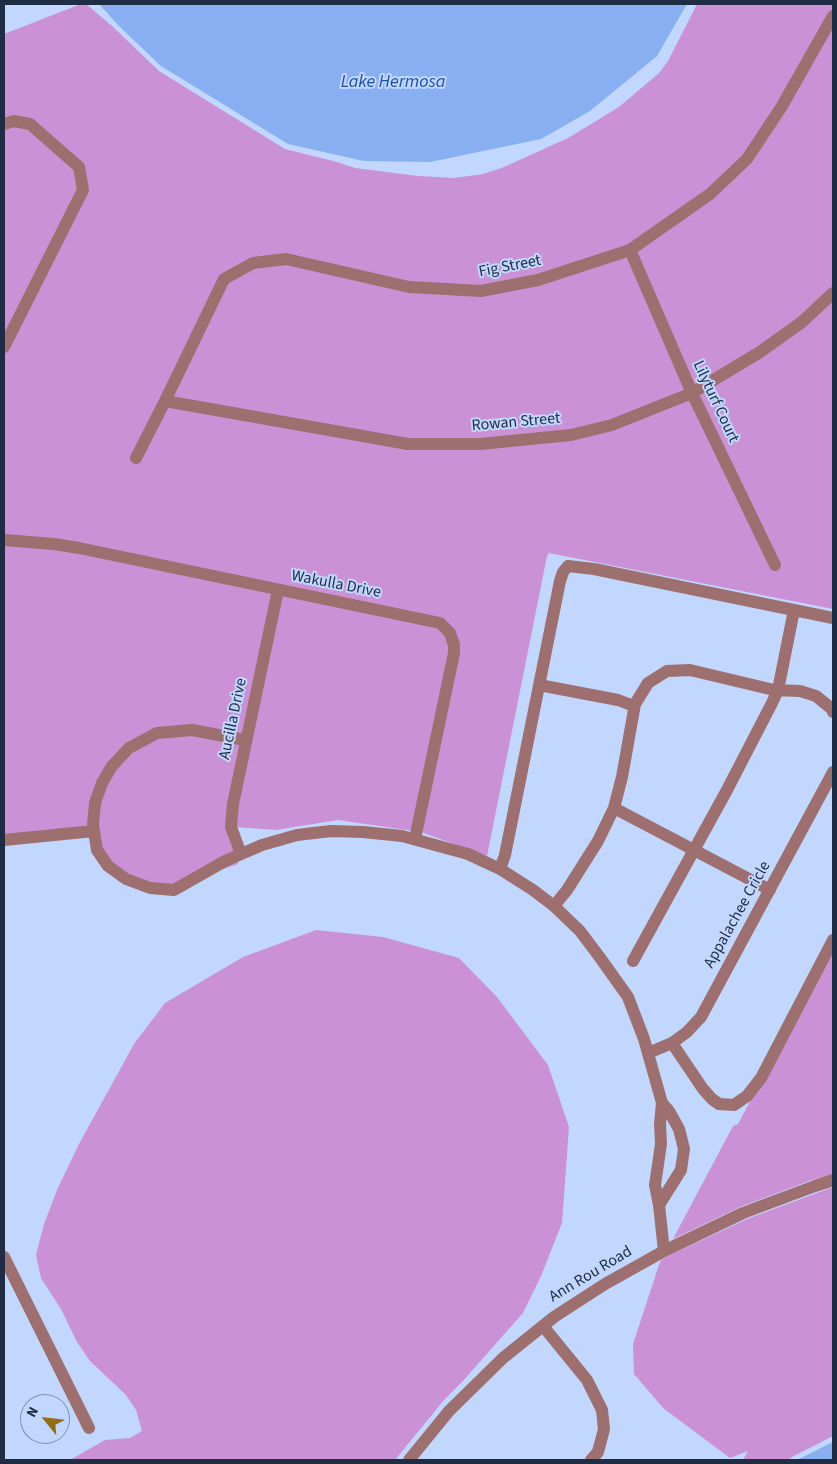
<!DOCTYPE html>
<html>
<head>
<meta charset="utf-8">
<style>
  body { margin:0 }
  #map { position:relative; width:837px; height:1464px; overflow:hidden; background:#c1d7fd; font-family:"Source Sans 3",sans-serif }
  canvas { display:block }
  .frame { position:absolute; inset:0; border:5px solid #1e2c44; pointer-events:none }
  .north { position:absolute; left:20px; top:1394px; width:50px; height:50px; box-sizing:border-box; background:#c1d7fd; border:1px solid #8093b3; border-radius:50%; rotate:299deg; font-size:14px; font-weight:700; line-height:20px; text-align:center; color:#1e2c44 }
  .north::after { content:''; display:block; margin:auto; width:18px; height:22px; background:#946c15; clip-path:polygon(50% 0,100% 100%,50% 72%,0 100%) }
</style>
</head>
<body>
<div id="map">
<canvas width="837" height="1464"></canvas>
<div class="frame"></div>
<div class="north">N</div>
</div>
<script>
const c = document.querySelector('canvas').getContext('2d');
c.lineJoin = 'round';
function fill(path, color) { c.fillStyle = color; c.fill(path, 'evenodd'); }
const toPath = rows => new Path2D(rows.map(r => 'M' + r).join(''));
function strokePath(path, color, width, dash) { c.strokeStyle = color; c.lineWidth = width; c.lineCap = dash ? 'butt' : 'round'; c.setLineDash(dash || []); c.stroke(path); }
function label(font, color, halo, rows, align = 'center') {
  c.font = font + ' "Source Sans 3",sans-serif'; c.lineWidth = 4; c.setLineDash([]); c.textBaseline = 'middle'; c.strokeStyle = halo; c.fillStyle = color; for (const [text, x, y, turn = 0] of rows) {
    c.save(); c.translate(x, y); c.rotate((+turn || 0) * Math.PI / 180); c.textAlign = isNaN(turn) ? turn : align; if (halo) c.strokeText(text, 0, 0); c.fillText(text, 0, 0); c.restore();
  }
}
const green = toPath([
  [81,4,86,4,111,25,159,71,285,149,337,162,355,168,418,176,454,178,483,174,504,167,568,138,619,107,659,73,668,61,697,4,833,4,833,609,549,553,547,556,487,856,421,832,338,820,276,830,235,827,238,864,155,892,118,877,90,833,4,836,4,34],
  [316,930,383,937,459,958,497,997,548,1065,569,1127,562,1223,541,1276,523,1313,462,1382,444,1400,395,1460,70,1460,105,1440,130,1438,142,1431,136,1410,126,1395,90,1361,77,1342,61,1309,41,1278,36,1255,44,1224,57,1190,79,1144,134,1044,165,1003,243,957],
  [833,946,833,1174,812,1180,740,1207,673,1239,733,1126,738,1124],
  [833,1187,833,1436,792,1457,788,1460,743,1460,748,1451,730,1458,663,1408,634,1374,633,1344,659,1265,661,1260,668,1256,747,1219]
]);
const water = toPath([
  [99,4,687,4,657,56,590,111,541,139,430,162,364,161,288,144,161,66,121,28],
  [833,1442,833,1460,797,1460]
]);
const minor = toPath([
  [4,124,14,121,30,124,79,167,83,190,4,347],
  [630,250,692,393,775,565],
  [165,401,408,444,480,444,571,435,612,425,692,393,760,352,802,322,833,293],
  [136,458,165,401,224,279,253,263,286,259,409,287,481,291,538,280,630,250,710,194,747,159,782,106,833,16],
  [4,540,54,544,79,548,440,623,450,633,454,645,454,653,415,839],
  [539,685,618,700,634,706],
  [245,740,192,730,157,733,129,748,112,766,102,783,95,803,93,825,97,850,108,866,126,879,150,888,174,890,225,861,262,845,297,835,331,831,363,832,402,836,468,854,500,869,533,890,554,906,580,931,601,959,628,997,644,1039,662,1103,660,1124,661,1144,655,1185,659,1205,664,1251],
  [614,808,770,890],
  [4,840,94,831],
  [241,854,231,827,233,804,278,590],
  [500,869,505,855,560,581,563,572,568,566,594,569,833,618],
  [554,906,567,890,598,841,614,808,622,777,635,704,648,683,667,671,690,670,774,690,800,691,816,696,832,709,833,712],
  [633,961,727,790,772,703,778,690,794,610],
  [672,1043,703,1089,712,1099,719,1104,734,1105,747,1096,761,1078,833,940],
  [648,1053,672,1043,687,1032,701,1017,833,772],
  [659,1205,681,1170,684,1149,679,1129,669,1111,662,1103],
  [4,1257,89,1428],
  [543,1326,587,1380,602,1410,604,1429,598,1452,591,1460],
  [409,1460,449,1411,503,1358,554,1317,605,1284,664,1251,743,1213,815,1186,833,1180]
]);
const streetNames = [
  ["Fig Street",510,267,-11],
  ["Lilyturf Court",715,402,65],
  ["Rowan Street",516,423,-5],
  ["Wakulla Drive",336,585,11],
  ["Aucilla Drive",234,719,-78],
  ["Appalachee Cricle",738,915,-61],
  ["Ann Rou Road",591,1275,-31]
];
const waterNames = [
  ["Lake Hermosa",393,83]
];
fill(green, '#cb91d7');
fill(water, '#88aff1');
strokePath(minor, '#9d6f6e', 12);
label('16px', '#1e2c44', '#c1d7fd', streetNames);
label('italic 18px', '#1b50ae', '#c1d7fd', waterNames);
</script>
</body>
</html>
